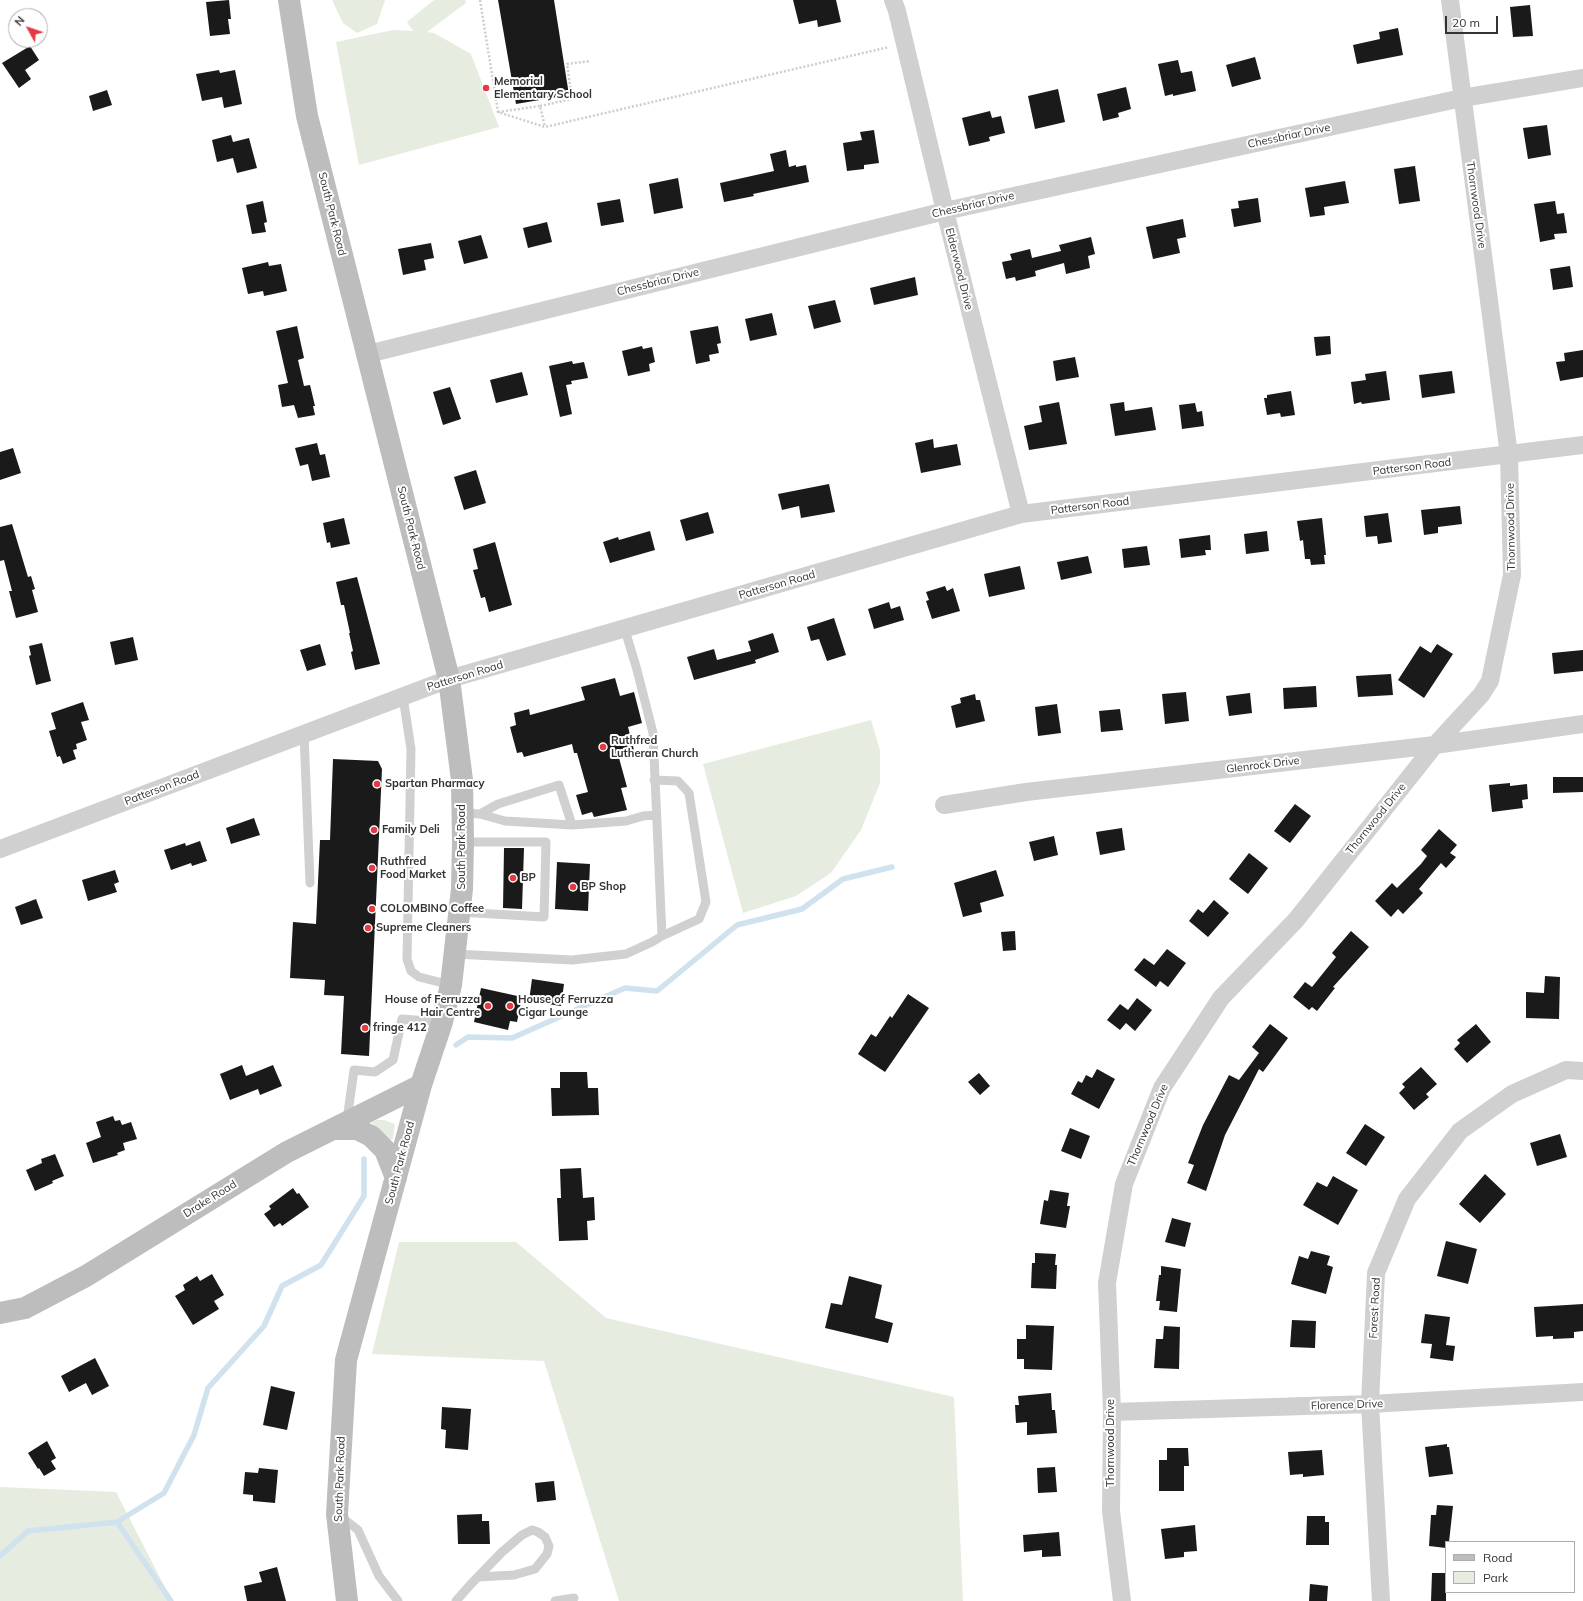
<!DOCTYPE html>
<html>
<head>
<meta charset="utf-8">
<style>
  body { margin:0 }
  #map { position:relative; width:1583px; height:1601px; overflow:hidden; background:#fff; font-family:Mulish,sans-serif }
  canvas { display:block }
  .legend { position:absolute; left:1445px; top:1541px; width:130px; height:52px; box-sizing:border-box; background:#fff; border:1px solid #adadad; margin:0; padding:5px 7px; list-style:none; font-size:12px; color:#333 }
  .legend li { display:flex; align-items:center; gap:8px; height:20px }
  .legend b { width:20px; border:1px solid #adadad }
  .north { position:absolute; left:8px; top:8px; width:40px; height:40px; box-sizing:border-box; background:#fff; border:1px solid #adadad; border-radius:50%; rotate:310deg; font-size:11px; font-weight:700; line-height:16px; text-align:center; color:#333 }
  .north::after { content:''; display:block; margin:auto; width:14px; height:18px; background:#e63946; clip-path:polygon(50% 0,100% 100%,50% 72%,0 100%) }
  .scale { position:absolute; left:1445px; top:16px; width:53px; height:18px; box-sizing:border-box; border:2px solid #333; border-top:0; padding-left:5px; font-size:12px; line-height:14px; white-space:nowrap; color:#333; -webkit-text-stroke:3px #fff; paint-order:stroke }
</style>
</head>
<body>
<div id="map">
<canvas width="1583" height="1601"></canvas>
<ul class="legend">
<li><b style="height:5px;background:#bdbdbd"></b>Road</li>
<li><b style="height:11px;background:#e6ecdf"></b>Park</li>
</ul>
<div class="north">N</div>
<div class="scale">20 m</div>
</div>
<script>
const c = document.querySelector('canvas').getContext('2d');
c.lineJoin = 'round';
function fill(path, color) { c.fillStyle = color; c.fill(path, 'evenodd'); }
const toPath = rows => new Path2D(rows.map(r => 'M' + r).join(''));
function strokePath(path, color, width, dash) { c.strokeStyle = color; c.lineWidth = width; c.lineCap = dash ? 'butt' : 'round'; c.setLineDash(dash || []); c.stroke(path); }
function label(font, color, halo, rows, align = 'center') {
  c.font = font + ' Mulish,sans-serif'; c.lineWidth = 4; c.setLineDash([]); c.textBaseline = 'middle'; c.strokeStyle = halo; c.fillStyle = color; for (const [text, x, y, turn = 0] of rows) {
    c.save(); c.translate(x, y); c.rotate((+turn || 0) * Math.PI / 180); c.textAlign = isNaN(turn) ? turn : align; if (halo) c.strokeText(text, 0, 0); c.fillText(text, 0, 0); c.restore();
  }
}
const green = toPath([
  [332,0,385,0,377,24,357,33,343,23],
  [434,0,465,0,466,3,427,32,434,33,471,54,499,127,359,165,336,42,393,30,413,31,407,22],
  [871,720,880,750,880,783,861,830,831,873,796,896,743,913,703,764],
  [377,1120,384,1120,395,1124,393,1139,390,1140,371,1122],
  [399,1242,516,1242,606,1318,954,1397,963,1601,619,1601,544,1361,372,1354],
  [0,1487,116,1492,172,1601,0,1601]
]);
const stream = toPath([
  [456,1045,468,1037,512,1038,625,988,657,991,737,925,802,909,843,879,892,867],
  [117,1522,171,1601],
  [0,1556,28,1531,117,1522,164,1493,194,1435,208,1388,264,1326,282,1286,321,1265,364,1196,364,1159]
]);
const building = toPath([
  [229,0,231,19,228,19,230,34,210,36,206,2],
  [498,0,554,0,569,95,516,104],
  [793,0,836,0,841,22,818,27,817,20,799,24],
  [1530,5,1533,36,1513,37,1510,7],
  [1398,28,1403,55,1357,64,1353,45,1380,39,1379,32],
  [30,46,39,60,25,70,31,79,19,88,2,63],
  [1255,57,1261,79,1232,87,1226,65],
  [1178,60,1181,73,1192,71,1196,91,1173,96,1173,94,1165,96,1158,64],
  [219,70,220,73,235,70,242,104,224,108,222,97,202,101,196,74],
  [1126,87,1131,109,1118,113,1119,117,1103,121,1097,94],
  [1058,89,1065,122,1035,129,1028,96],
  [107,90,112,105,93,111,89,96],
  [990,111,992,118,1001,116,1005,133,989,137,990,141,969,146,962,118],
  [1547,125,1551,155,1528,159,1523,128],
  [874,130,879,163,864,165,864,169,847,171,843,143,862,140,860,132],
  [231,135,233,142,249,138,257,168,237,173,233,158,217,162,212,140],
  [786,150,789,167,796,165,796,167,806,165,809,182,753,194,754,196,724,202,720,183,774,171,770,154],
  [1415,166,1420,201,1399,204,1394,169],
  [678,178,683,208,654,214,649,184],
  [1345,181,1349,203,1324,207,1325,215,1310,217,1305,188],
  [1258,198,1261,222,1234,227,1231,209,1239,208,1238,201],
  [620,199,624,222,601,226,597,203],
  [263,201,267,222,264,223,266,232,252,234,246,205],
  [1555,201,1557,214,1564,213,1567,233,1554,234,1555,239,1540,242,1534,204],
  [1183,219,1186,237,1177,239,1180,253,1153,259,1146,227],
  [547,222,552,242,528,248,523,228],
  [481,235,488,258,464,264,458,241],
  [1091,237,1095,254,1088,256,1090,268,1066,274,1064,263,1035,271,1036,276,1016,281,1015,277,1006,279,1002,262,1012,260,1010,254,1030,249,1032,258,1061,251,1059,245],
  [431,243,434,258,424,260,426,270,403,275,398,249],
  [268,262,269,266,281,264,287,291,264,296,263,291,248,294,242,268],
  [1570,266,1573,287,1553,290,1550,269],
  [915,277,918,295,874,305,870,288],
  [835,300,841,322,814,329,808,306],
  [772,313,777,335,750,341,745,319],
  [297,326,304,358,298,360,304,386,310,385,315,406,313,406,315,415,298,418,294,405,282,407,278,385,288,383,276,331],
  [718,326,721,343,717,344,719,353,709,355,710,361,696,364,690,331],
  [1330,336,1331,354,1316,356,1314,337],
  [642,346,643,349,652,347,655,362,649,364,650,371,628,376,622,351],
  [1583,350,1583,377,1560,381,1556,362,1565,361,1564,353],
  [1075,357,1079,377,1056,381,1053,361],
  [572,361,573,364,584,362,588,378,571,381,572,384,566,385,572,414,560,417,549,366],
  [1386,371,1390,400,1362,404,1361,402,1354,404,1351,382,1366,380,1365,374],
  [1452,371,1455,393,1422,398,1419,375],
  [522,372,528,395,496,403,490,380],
  [450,387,461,419,443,425,433,392],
  [1291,391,1295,415,1281,417,1280,413,1267,415,1264,398,1267,398,1267,395],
  [1059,402,1067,444,1029,450,1024,426,1042,422,1039,406],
  [1124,402,1125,411,1152,407,1156,430,1115,436,1110,404],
  [1195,403,1197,412,1202,411,1204,426,1182,429,1179,405],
  [933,439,934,448,957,444,961,465,921,473,915,443],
  [317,443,320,455,325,454,330,477,312,481,308,464,300,466,295,448],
  [13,448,21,473,0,480,0,452],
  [476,470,486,503,464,510,454,477],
  [829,484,835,512,801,518,799,506,782,510,778,494],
  [1460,506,1462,524,1438,527,1438,533,1424,535,1421,510],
  [708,512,714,533,686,541,680,520],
  [1388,513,1392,542,1378,544,1377,536,1366,537,1364,516],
  [344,518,350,544,331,548,330,542,327,543,323,523],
  [1322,518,1326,555,1324,555,1325,564,1311,565,1310,559,1305,559,1303,540,1300,541,1297,521],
  [12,524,28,577,31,576,35,589,32,590,38,612,16,618,9,591,12,591,4,560,0,561,0,527],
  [650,531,655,550,610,563,603,542,618,537,619,540],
  [1267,531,1269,551,1246,554,1244,534],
  [1210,535,1211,550,1205,550,1206,555,1181,558,1179,539],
  [495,542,512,605,489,612,485,597,481,598,473,570,478,569,473,549],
  [1147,546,1150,565,1124,568,1122,549],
  [1088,556,1092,573,1061,580,1057,562],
  [1020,566,1025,589,989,597,984,574],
  [357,577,380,664,355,670,351,652,353,651,349,633,350,633,344,605,341,605,336,582],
  [945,586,947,591,953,588,960,611,932,619,926,601,929,600,926,592],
  [889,602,891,609,900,606,904,620,874,629,868,609],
  [834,618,846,655,827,661,819,639,811,641,807,627],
  [773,633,779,652,755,660,756,663,694,680,687,657,714,649,717,660,751,651,748,641],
  [133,637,138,660,115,665,110,642],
  [42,643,51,681,36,685,29,656,31,655,29,646],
  [320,644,326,665,307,671,300,650],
  [1437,644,1453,654,1424,698,1398,680,1420,646,1431,653],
  [1583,650,1583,671,1554,674,1552,653],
  [1391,674,1393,695,1358,697,1356,676],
  [615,678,620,696,634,692,642,723,628,727,634,750,627,752,628,756,619,758,627,787,621,788,627,810,594,817,592,812,582,815,576,795,588,792,577,753,574,753,572,744,524,757,522,752,517,753,510,727,516,725,514,713,529,709,530,715,585,700,581,687],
  [1316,686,1317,707,1284,709,1283,688],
  [1186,692,1189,721,1165,724,1162,694],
  [1250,693,1252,713,1229,716,1226,696],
  [975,694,976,700,980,700,985,721,956,728,951,706,961,703,960,698],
  [83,702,89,720,81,722,87,740,76,744,77,749,73,750,76,759,63,764,60,756,57,757,49,731,56,729,51,713],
  [1057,704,1061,733,1038,736,1035,707],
  [1120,709,1123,730,1101,732,1099,711],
  [333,759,378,761,382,769,369,1056,341,1054,344,996,324,995,325,980,290,978,293,922,316,924,320,840,330,840],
  [1553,777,1583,777,1583,792,1553,793],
  [1510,783,1510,786,1527,784,1528,799,1522,800,1523,808,1492,812,1489,785],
  [1295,804,1311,816,1290,843,1274,831],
  [254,818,260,835,231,844,226,828],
  [1122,828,1125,850,1100,855,1096,832],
  [1439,829,1457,845,1450,853,1456,857,1446,868,1441,863,1419,889,1423,893,1403,914,1398,909,1391,917,1375,901,1392,883,1397,888,1421,864,1427,856,1421,850],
  [1054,836,1058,855,1034,861,1029,842],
  [200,841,207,861,192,866,191,863,171,870,164,850,185,843,186,846],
  [504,848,524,848,522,909,503,908],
  [1249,853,1268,868,1248,894,1229,879],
  [557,862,590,864,588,911,555,909],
  [115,870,119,882,114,884,117,892,88,901,82,880],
  [996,870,1004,896,980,903,982,912,963,917,954,883],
  [36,899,43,918,21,925,15,907],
  [1214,900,1229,913,1208,937,1189,921,1198,909,1203,913],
  [1015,931,1016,950,1003,951,1001,932],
  [1351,931,1369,947,1333,987,1335,988,1317,1011,1312,1007,1309,1010,1293,997,1305,982,1312,987,1336,957,1332,953],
  [1167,949,1186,963,1168,987,1160,981,1156,987,1134,970,1144,958,1154,965],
  [1545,976,1560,977,1559,1019,1526,1018,1526,992,1544,993],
  [532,979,564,984,561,1006,529,1001],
  [481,988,522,997,517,1022,510,1021,508,1030,474,1022],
  [908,994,929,1008,885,1072,858,1054,871,1034,876,1037,890,1016,892,1018],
  [1137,998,1152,1010,1135,1031,1126,1023,1120,1030,1107,1020,1120,1004,1128,1010],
  [1270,1024,1288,1038,1263,1072,1259,1069,1225,1135,1206,1191,1187,1183,1194,1165,1188,1163,1203,1125,1229,1075,1239,1080,1259,1053,1252,1047],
  [1476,1024,1491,1042,1467,1063,1454,1049,1460,1043,1457,1040],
  [242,1065,246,1076,273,1065,282,1086,260,1095,258,1089,230,1100,220,1074],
  [1421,1067,1437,1084,1426,1094,1429,1097,1414,1110,1399,1093,1405,1087,1402,1084],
  [1097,1069,1115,1079,1099,1109,1071,1094,1078,1081,1082,1083,1086,1075,1092,1078],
  [560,1072,587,1072,588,1088,598,1088,599,1115,552,1116,551,1088,560,1088],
  [979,1073,990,1086,980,1095,968,1082],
  [113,1116,115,1121,120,1120,122,1125,131,1122,137,1139,123,1143,125,1150,117,1153,118,1155,93,1163,86,1143,101,1137,96,1122],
  [1365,1124,1385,1137,1366,1166,1346,1153],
  [1070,1128,1090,1136,1081,1159,1061,1151],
  [1560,1134,1567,1157,1537,1166,1530,1143],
  [55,1154,64,1176,52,1181,53,1183,35,1191,26,1170,42,1163,41,1159],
  [581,1168,583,1198,594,1197,595,1220,587,1221,588,1240,559,1241,557,1198,561,1198,560,1169],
  [1485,1174,1506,1194,1480,1223,1459,1204],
  [1333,1176,1358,1190,1338,1225,1303,1205,1317,1182,1327,1187],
  [293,1188,297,1194,299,1193,309,1207,282,1226,280,1223,274,1227,264,1214,271,1209,269,1206],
  [1050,1190,1069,1193,1067,1206,1070,1206,1066,1228,1040,1224,1044,1200,1048,1201],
  [1172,1218,1191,1223,1185,1247,1165,1242],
  [1446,1241,1477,1249,1468,1284,1437,1276],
  [1311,1251,1330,1256,1327,1265,1333,1267,1326,1294,1291,1284,1299,1256,1308,1259],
  [1035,1253,1056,1254,1055,1265,1057,1265,1056,1289,1031,1288,1032,1263,1035,1263],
  [1161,1266,1181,1269,1177,1312,1159,1310,1160,1301,1156,1301,1159,1275,1161,1275],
  [212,1274,224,1295,214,1301,219,1309,193,1325,175,1296,185,1290,183,1285,197,1276,200,1281],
  [849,1276,882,1285,875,1318,893,1323,888,1343,825,1328,831,1303,842,1305],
  [1583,1304,1583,1331,1574,1332,1574,1338,1553,1339,1553,1336,1536,1337,1534,1307],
  [1425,1314,1450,1317,1446,1345,1455,1346,1453,1361,1430,1358,1432,1344,1421,1343],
  [1292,1320,1316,1321,1315,1348,1290,1347],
  [1026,1325,1054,1326,1052,1370,1024,1369,1024,1359,1017,1359,1017,1339,1026,1339],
  [1164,1326,1180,1327,1179,1369,1154,1368,1156,1339,1163,1339],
  [95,1358,109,1386,92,1395,86,1383,69,1392,61,1376],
  [271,1386,295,1392,287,1430,263,1425],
  [1051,1393,1052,1410,1055,1410,1057,1433,1027,1435,1027,1422,1016,1423,1015,1405,1019,1405,1018,1396],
  [442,1407,471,1409,468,1450,445,1448,446,1430,441,1429],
  [47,1441,56,1458,51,1461,56,1469,44,1476,39,1468,38,1469,28,1453],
  [1447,1444,1447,1447,1449,1447,1453,1474,1429,1477,1425,1447],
  [1167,1448,1188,1448,1189,1466,1184,1466,1184,1491,1159,1491,1159,1460,1167,1460],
  [1322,1450,1324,1475,1303,1477,1303,1474,1290,1475,1288,1452],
  [1055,1467,1057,1492,1038,1493,1037,1468],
  [259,1468,278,1470,275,1503,253,1501,253,1495,243,1494,245,1472,258,1473],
  [554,1481,556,1500,537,1502,535,1483],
  [1437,1505,1453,1506,1449,1542,1446,1542,1446,1548,1429,1546,1431,1515,1436,1515],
  [482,1514,482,1521,489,1521,490,1544,458,1544,457,1515],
  [1307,1516,1325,1516,1325,1522,1329,1522,1329,1545,1306,1545],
  [1195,1525,1197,1551,1184,1552,1184,1557,1165,1559,1161,1529],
  [1059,1532,1061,1556,1042,1557,1042,1550,1024,1552,1023,1535],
  [277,1567,286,1601,247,1601,244,1586,262,1582,259,1572],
  [1432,1573,1446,1573,1446,1601,1431,1601],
  [1310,1584,1328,1586,1327,1601,1309,1601]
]);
const path = toPath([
  [480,0,498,112,545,127,889,47],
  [540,106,572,99,567,64,590,61],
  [498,112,540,106,545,127]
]);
const lane = toPath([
  [403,697,411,749,407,959,411,971,419,977,451,985],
  [304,734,310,883],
  [654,780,678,781,689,793,706,902,699,919,662,936],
  [463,813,480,814,505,821,572,825,559,785,498,804,480,814],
  [572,825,626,821,643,816,656,815],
  [459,912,544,917,546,842,463,842],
  [455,954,572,960,626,954,652,942,662,936,653,733,637,670,625,630],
  [347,1120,354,1070,375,1072,393,1060,402,1019,442,1022],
  [340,1516,358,1530,379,1576,398,1601],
  [456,1601,471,1584,502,1552,522,1535,532,1530,538,1532,545,1537,549,1546,547,1554,535,1569,514,1575,478,1577],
  [555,1601,574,1598]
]);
const street = toPath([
  [893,0,897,11,945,211,1021,514],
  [368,354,945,211,1462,98,1583,78],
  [944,805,1026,792,1435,745,1583,724],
  [0,849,449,679,1021,514,1583,445],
  [1112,1412,1370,1404,1583,1392],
  [1122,1601,1111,1511,1112,1412,1107,1283,1124,1184,1162,1088,1221,998,1296,920,1435,745,1481,695,1490,681,1512,575,1509,455,1450,0],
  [1381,1601,1370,1404,1376,1273,1407,1199,1460,1131,1512,1094,1566,1070,1583,1071]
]);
const secondary = toPath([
  [289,0,307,116,449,679,462,780,463,842,462,889,451,985,442,1022,421,1085,346,1360,337,1514,347,1601],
  [333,1129,357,1129,371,1136,385,1150,396,1178],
  [0,1313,25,1308,86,1276,287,1152,421,1085]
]);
const markers = [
  [486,88,4,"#e63946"],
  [603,747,4,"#e63946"],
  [377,784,4,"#e63946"],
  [374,830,4,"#e63946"],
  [372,868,4,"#e63946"],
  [513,878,4,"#e63946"],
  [573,887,4,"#e63946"],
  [372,909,4,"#e63946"],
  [368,928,4,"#e63946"],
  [488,1006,4,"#e63946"],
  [510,1006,4,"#e63946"],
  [365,1028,4,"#e63946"]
];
const poiNames = [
  ["Memorial",494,82],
  ["Elementary School",494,95],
  ["Ruthfred",611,741],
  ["Lutheran Church",611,754],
  ["Spartan Pharmacy",385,784],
  ["Family Deli",382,830],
  ["Ruthfred",380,862],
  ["Food Market",380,875],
  ["BP",521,878],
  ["BP Shop",581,887],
  ["COLOMBINO Coffee",380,909],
  ["Supreme Cleaners",376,928],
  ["House of Ferruzza",480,1000,"right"],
  ["Hair Centre",480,1013,"right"],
  ["House of Ferruzza",518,1000],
  ["Cigar Lounge",518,1013],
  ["fringe 412",373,1028]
];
const streetNames = [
  ["Chessbriar Drive",1289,136,-12],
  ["Chessbriar Drive",973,205,-13],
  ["Thornwood Drive",1476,205,82],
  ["South Park Road",332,214,76],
  ["Elderwood Drive",959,269,76],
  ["Chessbriar Drive",658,282,-14],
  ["Patterson Road",1412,467,-7],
  ["Patterson Road",1090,506,-7],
  ["Thornwood Drive",1511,527,-91],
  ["South Park Road",411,528,76],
  ["Patterson Road",777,585,-16],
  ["Patterson Road",465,676,-17],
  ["Glenrock Drive",1263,765,-7],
  ["Patterson Road",162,788,-21],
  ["Thornwood Drive",1376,819,-51],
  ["South Park Road",462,847,-90],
  ["Thornwood Drive",1148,1125,-67],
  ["South Park Road",400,1163,-75],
  ["Drake Road",210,1199,-32],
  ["Forest Road",1375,1308,-87],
  ["Florence Drive",1347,1405,-2],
  ["Thornwood Drive",1111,1443,-90],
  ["South Park Road",340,1479,-88]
];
fill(green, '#e6ecdf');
strokePath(stream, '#cfe2ee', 5.5);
fill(building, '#1a1a1a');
strokePath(path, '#cdcdcd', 2.5, [2, 2]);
strokePath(lane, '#d0d0d0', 9);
strokePath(street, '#d0d0d0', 18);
strokePath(secondary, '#bdbdbd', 22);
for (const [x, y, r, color] of markers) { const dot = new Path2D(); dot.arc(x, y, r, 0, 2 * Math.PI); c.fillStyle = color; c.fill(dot); strokePath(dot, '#fff', 1.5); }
label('bold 11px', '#333', '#fff', poiNames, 'left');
label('11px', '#333', '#fff', streetNames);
</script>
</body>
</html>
